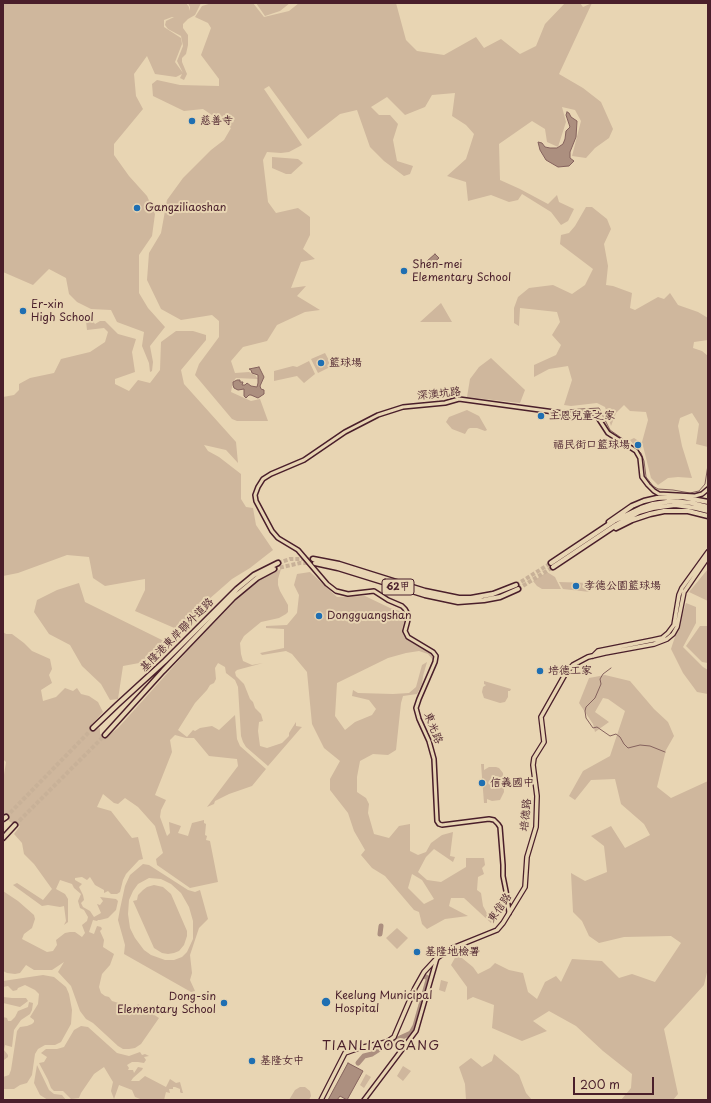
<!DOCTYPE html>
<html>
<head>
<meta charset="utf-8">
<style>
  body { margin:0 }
  #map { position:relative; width:711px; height:1103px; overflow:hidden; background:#e8d5b3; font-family:"Playpen Sans",sans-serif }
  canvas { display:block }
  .frame { position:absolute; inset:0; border:4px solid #4a1f2b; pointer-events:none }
  .scale { position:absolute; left:573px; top:1077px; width:81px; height:18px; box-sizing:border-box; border:2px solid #4a1f2b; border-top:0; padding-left:5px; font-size:12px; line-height:14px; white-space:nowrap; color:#4a1f2b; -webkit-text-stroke:3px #e8d5b3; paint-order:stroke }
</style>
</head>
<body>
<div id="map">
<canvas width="711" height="1103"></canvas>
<div class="frame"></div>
<div class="scale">200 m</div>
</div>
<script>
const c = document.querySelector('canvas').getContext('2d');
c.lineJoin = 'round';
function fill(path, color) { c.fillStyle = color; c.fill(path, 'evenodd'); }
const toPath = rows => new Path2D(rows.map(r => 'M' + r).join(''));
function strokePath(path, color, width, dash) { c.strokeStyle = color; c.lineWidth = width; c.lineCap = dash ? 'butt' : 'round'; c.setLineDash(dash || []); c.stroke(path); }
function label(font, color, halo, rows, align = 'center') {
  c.font = font + ' "Playpen Sans","LXGW WenKai TC",sans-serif'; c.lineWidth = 4; c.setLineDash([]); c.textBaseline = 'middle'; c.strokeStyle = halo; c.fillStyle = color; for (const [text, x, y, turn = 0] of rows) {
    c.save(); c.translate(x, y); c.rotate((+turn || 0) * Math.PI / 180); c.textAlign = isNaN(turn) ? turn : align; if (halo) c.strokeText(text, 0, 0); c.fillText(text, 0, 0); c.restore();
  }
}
const green = toPath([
  [3,3,186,3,189,7,189,11,190,7,188,3,201,3,195,15,188,19,183,24,183,28,188,35,188,45,186,54,182,58,182,62,187,74,184,80,180,78,182,74,176,77,155,74,147,56,134,74,136,96,143,109,114,144,114,155,129,176,147,196,155,214,152,236,139,255,139,293,148,308,165,327,150,346,153,362,152,371,150,372,149,363,142,346,144,332,117,322,111,310,91,309,77,302,69,294,66,278,49,269,33,285,3,272],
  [172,17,174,17,166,21,165,25,168,29,181,36,183,46,177,61,183,73,175,62,182,44,181,38,164,27,164,20],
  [212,3,253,3,264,17,289,11,299,3,396,3,406,40,417,51,444,55,476,37,484,48,501,39,520,54,536,46,545,24,565,3,580,3,583,7,592,3,559,74,583,88,601,102,613,129,609,138,595,148,586,158,572,156,581,121,575,110,562,107,566,122,558,147,547,142,545,129,532,121,499,144,500,180,520,189,548,204,557,195,559,202,574,209,568,221,561,225,551,212,522,194,518,200,509,202,491,195,468,201,466,182,447,176,466,159,474,134,466,125,452,116,455,93,432,95,425,107,405,115,387,97,371,107,379,115,390,115,398,124,393,140,397,161,413,166,410,174,404,176,384,161,370,147,357,110,340,114,308,139,269,86,264,89,302,145,289,152,281,153,267,152,263,160,268,202,276,213,298,208,310,217,310,235,303,249,315,259,301,262,291,288,306,286,297,296,320,310,305,312,277,325,267,341,243,347,231,361,235,373,249,372,255,375,258,379,236,378,233,382,231,392,251,401,260,399,268,421,237,421,232,419,195,375,199,364,219,337,219,321,212,315,181,320,161,309,147,280,149,253,161,233,167,200,183,178,211,150,224,140,231,128,203,109,184,111,153,96,152,84,157,80,180,85,219,86,219,79,201,55,211,28,208,23,195,17,202,6],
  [256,3,290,3,280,11,265,16],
  [272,157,298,159,303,163,291,174,286,174,272,168],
  [586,207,592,207,607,219,611,229,604,244,608,266,606,285,613,286,632,293,630,308,635,310,658,297,664,299,670,293,678,305,698,312,708,318,708,340,694,342,693,348,702,351,708,356,708,447,696,444,699,424,692,413,680,418,678,426,682,446,692,478,678,477,668,478,658,485,651,478,642,442,648,420,646,412,630,411,624,405,616,413,611,426,605,407,597,403,571,406,564,405,572,380,568,366,549,369,534,377,534,365,556,355,561,345,552,335,560,322,557,312,520,308,519,326,514,323,514,308,518,297,529,288,553,285,572,294,585,285,593,269,560,244,561,235,569,233,575,226],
  [441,303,452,322,420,322],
  [92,320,95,324,100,321,105,321,118,334,136,339,132,352,135,372,115,379,115,384,129,391,138,380,150,383,160,370,161,342,176,331,193,331,206,335,206,340,181,370,184,384,236,442,238,463,226,450,204,445,208,451,219,457,241,474,241,499,246,507,253,508,256,525,273,550,250,568,232,579,208,600,195,616,150,661,123,666,118,699,110,700,101,684,82,666,70,645,49,634,34,612,37,600,57,590,79,583,85,602,166,642,179,630,135,611,145,590,145,579,105,586,93,578,89,557,67,555,18,573,3,576,3,397,14,395,19,390,19,384,30,378,54,373,61,359,90,352,105,342,108,332,104,328,87,330,86,321],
  [325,353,332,366,318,373,311,359],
  [491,358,525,390,520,403,467,397,470,379,479,367],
  [309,361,315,374,304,383,297,376,274,381,274,371,293,366,297,367],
  [467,410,479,416,487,430,485,431,477,428,470,428,468,429,465,434,452,429,446,422,449,417],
  [634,438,640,442,642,447,638,450,630,440],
  [281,569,278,579,278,585,280,591,288,605,288,612,286,614,279,618,261,622,244,636,240,643,241,654,243,661,252,665,263,663,237,670,235,672,236,676,244,684,250,699,253,702,255,708,261,714,263,721,259,722,258,731,260,746,267,748,282,743,289,736,289,733,296,722,296,726,302,727,300,729,268,766,246,747,243,742,241,736,238,687,235,680,226,673,225,667,218,663,215,668,216,679,214,683,210,685,207,690,195,703,178,730,187,737,193,730,195,731,200,728,212,726,219,730,235,715,237,739,240,746,266,769,252,786,229,794,215,801,214,804,207,807,238,766,237,759,209,756,194,738,186,738,175,735,170,740,172,752,155,795,166,800,161,810,160,817,167,836,170,833,169,822,181,826,178,833,188,836,192,823,204,820,204,823,206,824,205,835,207,836,206,840,210,841,218,882,190,888,157,865,156,859,163,853,155,826,138,807,125,798,118,804,114,803,103,794,97,807,111,811,132,838,138,837,143,859,139,860,126,874,123,880,120,892,117,894,111,894,108,891,104,893,104,890,95,885,90,877,87,880,82,877,75,878,75,880,82,884,79,887,83,895,84,900,81,903,83,907,90,911,94,917,101,913,97,904,100,905,103,901,100,897,116,899,118,901,116,910,108,918,100,920,98,920,97,921,93,920,89,932,94,934,97,926,101,927,102,929,100,931,104,940,103,947,114,954,110,965,102,974,99,987,101,993,105,996,109,997,112,1001,125,1005,134,1010,138,1004,159,1018,141,1044,135,1048,129,1049,123,1049,118,1046,93,1023,86,1019,80,1011,71,986,58,972,64,962,52,970,34,970,26,965,20,973,15,974,7,973,3,971,3,891,18,901,34,915,35,919,32,928,24,934,22,939,47,952,53,951,57,945,56,940,65,933,70,932,75,932,82,937,85,933,82,925,87,921,88,917,84,910,80,908,78,901,81,894,74,888,72,884,60,880,56,889,65,894,68,899,68,922,64,925,66,921,64,906,60,907,48,905,42,906,13,885,17,883,43,900,52,889,34,864,24,854,22,843,14,834,20,826,10,822,7,818,3,817,3,776,4,775,6,762,3,759,3,632,6,634,12,634,24,643,32,651,50,659,52,669,49,675,52,683,41,690,43,701,56,697,65,688,73,691,77,688,81,694,89,696,98,702,103,712,92,724,92,727,95,729,100,728,100,734,106,737,118,728,190,648,242,594,261,579],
  [708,569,708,601,689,592],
  [310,572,337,597,365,596,390,608,403,612,406,615,402,629,409,641,430,652,433,657,433,660,428,654,419,651,406,653,388,658,337,683,335,716,345,730,355,722,372,715,376,709,369,700,352,696,353,690,358,693,393,694,409,693,416,687,422,665,427,662,423,676,422,684,417,694,403,696,401,703,396,750,388,755,373,754,360,761,357,777,357,792,366,798,369,804,368,813,374,834,389,838,399,826,410,824,410,851,418,855,426,852,431,843,442,835,453,832,450,856,455,857,453,862,434,849,426,857,418,872,427,880,441,882,466,867,466,858,484,858,485,865,482,868,484,874,478,877,477,890,481,893,483,906,489,917,494,919,491,923,464,898,451,898,449,906,468,916,445,919,427,929,422,924,419,912,414,910,385,876,372,868,361,855,365,850,354,831,348,813,330,790,330,779,340,761,324,748,312,724,307,672,292,654,286,651,262,655,260,653,284,648,284,629,266,628,266,626,287,625,297,613,299,595,294,585,297,574],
  [412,874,422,880,434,899,424,904,408,888],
  [547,572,555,577,561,589,542,589,537,586,533,581],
  [559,582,590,583,590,592,563,589],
  [686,603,696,607,696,623,683,647,703,667,708,670,708,694,697,692,683,673,671,649],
  [700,626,708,626,708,663,702,662,686,646],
  [605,675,630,681,654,709,668,722,674,736,666,750,657,787,671,798,708,781,708,968,704,985,664,1029,678,1094,673,1100,621,1100,631,1088,632,1074,603,1051,576,1026,549,1011,533,1021,547,1031,522,1041,492,1028,494,1005,473,997,467,1000,467,987,451,965,457,954,473,967,478,974,490,968,495,963,509,970,523,973,528,992,537,999,545,982,556,976,561,982,572,959,602,961,619,978,632,974,655,982,681,943,671,936,624,937,599,943,589,936,582,921,573,912,571,873,585,881,607,872,604,846,591,836,611,826,625,848,650,835,644,824,621,804,615,779,591,780,575,800,569,796,583,771,610,756,625,711,608,699,603,698,595,712,609,722,595,732,593,724,579,703,589,678],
  [484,681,511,689,510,691,508,691,508,697,505,702,500,703,484,698,482,692,483,687,486,685,484,684],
  [481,764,484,764,484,770,489,767,496,767,499,768,503,773,504,792,500,800,492,801,487,799,487,803,484,803],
  [143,864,149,865,188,890,195,892,200,890,208,919,199,928,190,955,192,973,190,980,195,991,191,992,124,954,125,945,118,920,120,909,125,886,130,875],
  [149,878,161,879,171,884,181,893,189,907,193,921,193,939,187,952,182,957,174,960,165,960,151,955,144,950,135,938,130,928,128,914,129,900,133,891,138,884],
  [154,885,163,887,171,894,187,931,187,936,184,945,179,951,174,953,168,954,162,953,154,948,133,901,137,900,138,895,143,890,147,887],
  [397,928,408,938,397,949,386,938],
  [43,975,54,977,66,987,69,994,72,1010,71,1024,61,1042,55,1045,45,1045,38,1049,35,1054,32,1075,27,1083,20,1085,14,1089,3,1089,3,1077,9,1075,11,1070,17,1031,20,1027,27,1026,32,1024,34,1022,34,1020,30,1017,38,1004,39,994,35,990,25,985,18,988,17,990,13,991,8,986,3,987,3,981],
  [441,980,448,982,445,992,439,990],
  [3,997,12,998,26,998,28,1001,20,1007,3,1003],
  [29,1002,33,1003,32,1010,30,1014,21,1020,14,1030,12,1047,5,1045,4,1050,8,1055,8,1057,4,1060,4,1063,3,1065,3,1017,7,1018,8,1021,11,1021,15,1017,18,1011,28,1007],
  [81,1026,88,1027,117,1053,129,1056,140,1052,142,1055,145,1054,149,1056,144,1057,146,1060,144,1063,138,1062,132,1062,127,1065,129,1068,128,1070,133,1070,134,1073,138,1067,143,1068,142,1070,133,1078,131,1081,139,1081,145,1076,166,1087,170,1079,176,1083,180,1082,183,1093,181,1093,180,1092,180,1089,175,1087,173,1087,173,1089,169,1089,170,1093,166,1092,164,1100,143,1100,135,1097,132,1090,119,1085,114,1099,111,1091,113,1082,104,1067,94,1074,81,1093,79,1098,71,1099,63,1091,54,1091,51,1088,48,1080,39,1063,44,1062,47,1057,41,1053,46,1049,57,1049,64,1047,74,1030],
  [494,1054,519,1075,526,1093,532,1100,466,1100,465,1084,459,1067,471,1058,482,1067,492,1061],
  [37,1065,49,1090,54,1094,62,1095,66,1100,48,1100,40,1095,34,1083],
  [403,1066,411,1071,403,1081,397,1076],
  [366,1074,371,1077,364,1088,360,1085],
  [300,1087,305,1087,310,1091,311,1096,309,1100,289,1100,295,1090]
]);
const water = toPath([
  [567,112,569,113,571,117,577,121,576,137,570,152,570,158,574,161,569,166,558,167,546,160,540,150,538,142,542,143,545,147,550,148,557,148,563,144,565,139,566,131,570,127,566,115,567,112],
  [435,254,439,258,431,265,427,261,435,254],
  [259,367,264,377,260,386,261,389,264,390,264,394,258,398,251,395,249,395,246,398,244,396,244,389,238,390,234,388,233,385,233,382,237,380,240,380,240,382,243,382,242,385,245,385,247,383,251,386,257,387,258,383,258,375,252,373,251,370,249,369,259,367],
  [348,1063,363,1071,347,1100,340,1096,337,1100,328,1100,348,1063]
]);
const stream = toPath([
  [564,410,599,408,610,430,630,444,641,453,644,461,646,477,653,486,658,489,673,490,690,493,699,491,705,484,708,465],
  [611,668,603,674,600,679,601,684,595,698,586,707,585,711,586,718,593,728,597,727,610,736,616,734,620,737,624,744,628,748,640,745,650,746,665,752]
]);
const river = toPath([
  [380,934,381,926],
  [358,1063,364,1056,372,1054,389,1043,411,1033,415,1026,428,980,428,978,424,976]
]);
const trunkTunnel = toPath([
  [278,563,290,559,313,559],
  [274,569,300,563,315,563],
  [516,585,551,563],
  [518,589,553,567],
  [6,817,93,728],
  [15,825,105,735]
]);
const tertiary = toPath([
  [509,913,507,896,503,876,503,865,500,827,498,824,494,820,489,819,442,825,439,824,437,821,434,759,429,741,419,719,416,708,419,699,435,662,436,656,433,652,408,637,405,631,409,616,405,609,402,606,388,600,374,591,348,594,336,591,327,584,298,550,278,538,272,531,256,501,255,495,258,487,263,479,271,474,304,460,345,432,378,415,403,407,445,403,459,399,569,414,595,413,608,433,636,451,640,458,642,477,648,485,654,491,659,494,695,496,702,494,708,489],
  [364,1100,416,1031,437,958]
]);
const secondary = toPath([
  [593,656,598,651,653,640,662,638,668,633,674,625,679,595,682,588,708,552],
  [321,1100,345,1053,359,1048,387,1042,394,1037,415,988,424,972,437,958,450,949,497,930,503,923,525,887,527,857,536,827,537,796,533,765,534,758,544,742,541,717,567,671,573,665,588,657,605,653,654,644,667,639,673,634,677,627,684,592,708,557]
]);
const trunk = toPath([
  [609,522,632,506,644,501,657,498,682,497,708,502],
  [616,528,632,520,650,514,664,511,688,511,708,516],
  [313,559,339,564,425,591,459,598,471,598,493,594,516,585],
  [315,563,338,568,425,595,458,602,484,600,500,597,518,589],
  [551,563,614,521,641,508,653,504,673,501,692,503,708,507],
  [553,567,616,525,639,512,653,508,675,505,696,508,708,511],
  [93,728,117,705,165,661,237,589,254,575,278,563],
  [105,735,163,671,233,598,257,578,274,569],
  [3,819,6,817],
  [3,838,15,825]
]);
const markers = [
  [192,121,4,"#1f6fb2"],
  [137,208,4,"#1f6fb2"],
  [404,271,4,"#1f6fb2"],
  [23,311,4,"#1f6fb2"],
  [321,363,4,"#1f6fb2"],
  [541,416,4,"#1f6fb2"],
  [638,445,4,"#1f6fb2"],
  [576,586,4,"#1f6fb2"],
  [319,616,4,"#1f6fb2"],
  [540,671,4,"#1f6fb2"],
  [482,783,4,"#1f6fb2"],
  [417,952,4,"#1f6fb2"],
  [326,1002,5,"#1f6fb2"],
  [224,1003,4,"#1f6fb2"],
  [252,1061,4,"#1f6fb2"]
];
const shields = [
  [398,587,32]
];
const shieldNames = [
  ["62甲",398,587]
];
const poiNames = [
  ["慈善寺",200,121],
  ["Gangziliaoshan",145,208],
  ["Shen-mei",412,265],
  ["Elementary School",412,278],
  ["Er-xin",31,305],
  ["High School",31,318],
  ["籃球場",329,363],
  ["主恩兒童之家",549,416],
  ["福民街口籃球場",630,445,"right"],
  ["孝德公園籃球場",584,586],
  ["Dongguangshan",327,616],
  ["培德工家",548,671],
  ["信義國中",490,783],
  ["基隆地檢署",425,952],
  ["Keelung Municipal",335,996],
  ["Hospital",335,1009],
  ["Dong-sin",216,997,"right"],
  ["Elementary School",216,1010,"right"],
  ["基隆女中",260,1061]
];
const streetNames = [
  ["深澳坑路",439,394,-6],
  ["基隆港東岸聯外道路",177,635,-45],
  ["東光路",433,728,69],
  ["培德路",526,815,-84],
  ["東信路",500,908,-55]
];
const quarterNames = [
  ["TIANLIAOGANG",381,1046]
];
fill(green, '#cfb79d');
fill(water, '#ac8f7f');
strokePath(water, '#85625d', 1);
strokePath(stream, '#85625d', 1);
strokePath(river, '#ac8f7f', 5);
strokePath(trunkTunnel, '#c8b198', 4, [4, 2]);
strokePath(tertiary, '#4a1f2b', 6);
strokePath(secondary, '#4a1f2b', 6);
strokePath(trunk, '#4a1f2b', 7);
strokePath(tertiary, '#e8d5b3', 3);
strokePath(secondary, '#e8d5b3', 3.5);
strokePath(trunk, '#e8d5b3', 4);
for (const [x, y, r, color] of markers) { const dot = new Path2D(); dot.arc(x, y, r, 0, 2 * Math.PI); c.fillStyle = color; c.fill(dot); strokePath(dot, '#e8d5b3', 1.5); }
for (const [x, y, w] of shields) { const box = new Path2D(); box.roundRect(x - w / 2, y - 8, w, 16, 3); c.fillStyle = '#e8d5b3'; c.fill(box); strokePath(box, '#4a1f2b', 1); }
label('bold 10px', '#4a1f2b', null, shieldNames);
label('11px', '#4a1f2b', '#e8d5b3', poiNames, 'left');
label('11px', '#4a1f2b', '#e8d5b3', streetNames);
c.letterSpacing = '1px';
label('13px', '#4a1f2b', '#e8d5b3', quarterNames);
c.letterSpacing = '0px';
</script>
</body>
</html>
